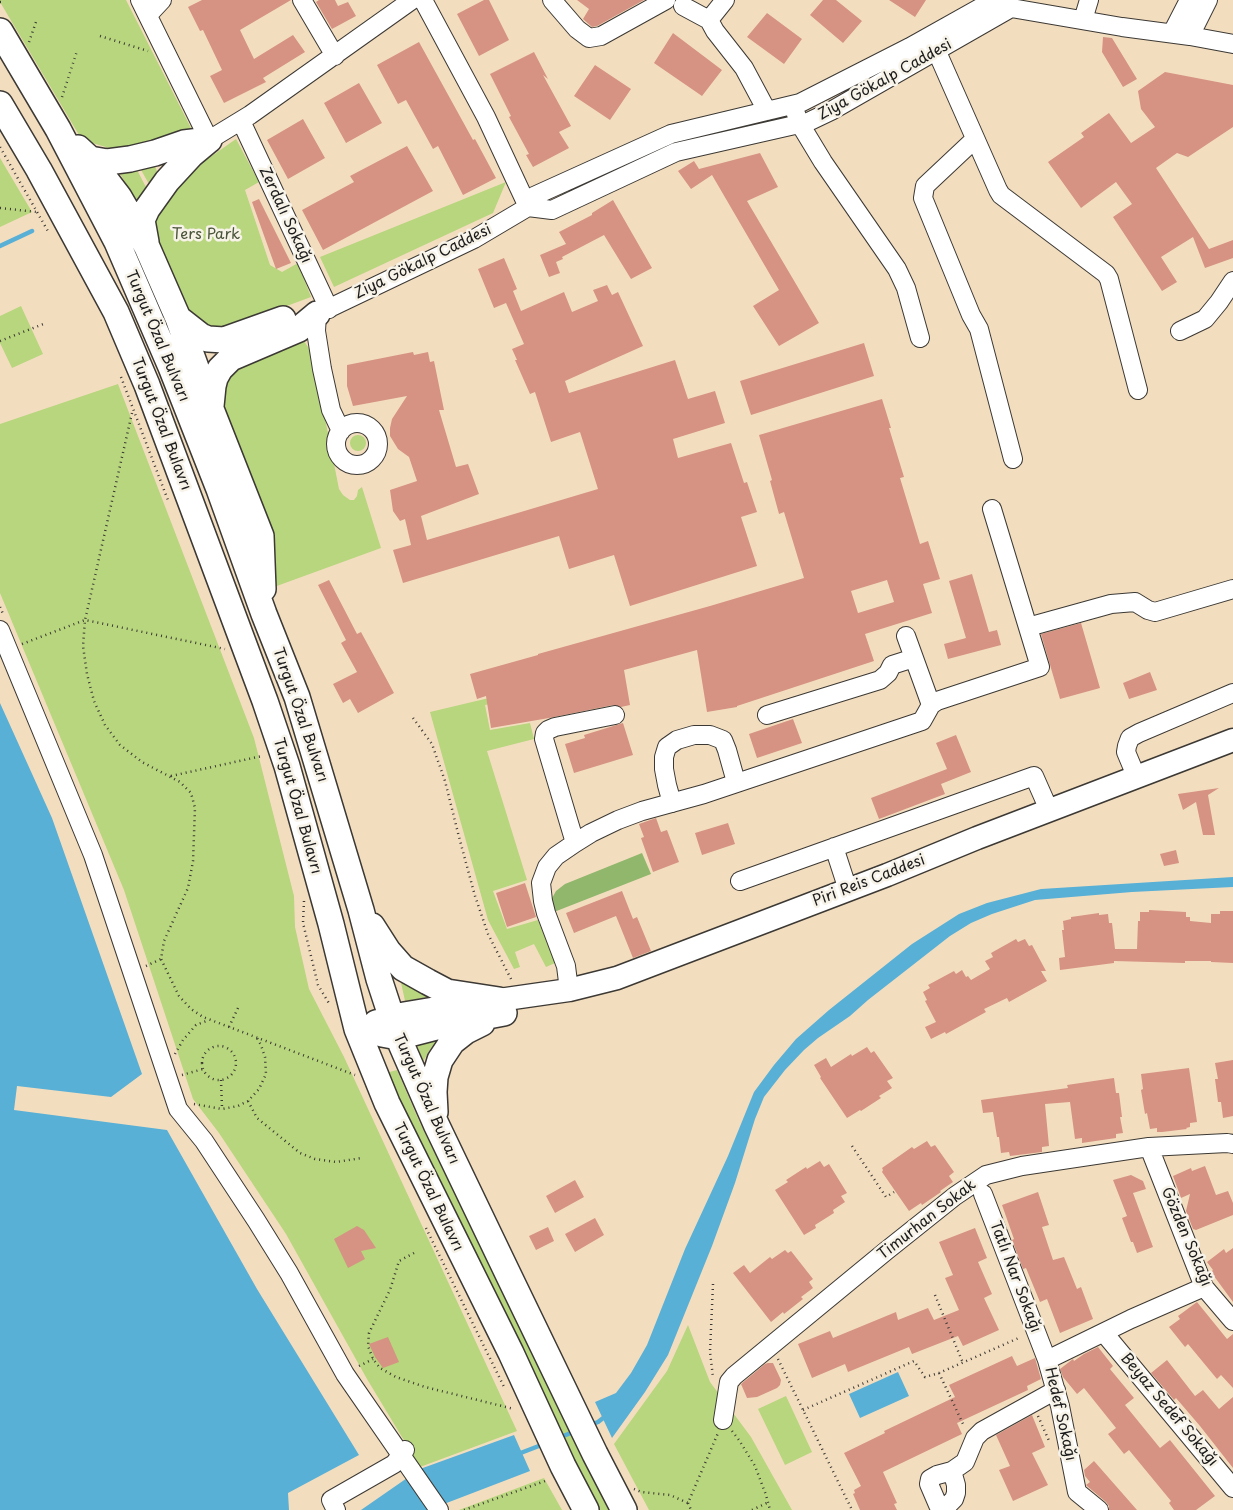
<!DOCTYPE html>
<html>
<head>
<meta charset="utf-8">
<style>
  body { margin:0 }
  canvas { display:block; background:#f3ddbf }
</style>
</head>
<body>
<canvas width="1233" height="1510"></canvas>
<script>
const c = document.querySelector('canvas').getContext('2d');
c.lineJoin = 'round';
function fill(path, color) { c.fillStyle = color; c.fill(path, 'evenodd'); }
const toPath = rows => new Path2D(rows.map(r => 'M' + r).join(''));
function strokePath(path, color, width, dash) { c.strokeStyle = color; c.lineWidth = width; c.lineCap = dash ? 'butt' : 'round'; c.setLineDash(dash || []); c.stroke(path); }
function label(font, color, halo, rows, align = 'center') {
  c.font = font + ' "Playpen Sans",sans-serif'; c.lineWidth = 5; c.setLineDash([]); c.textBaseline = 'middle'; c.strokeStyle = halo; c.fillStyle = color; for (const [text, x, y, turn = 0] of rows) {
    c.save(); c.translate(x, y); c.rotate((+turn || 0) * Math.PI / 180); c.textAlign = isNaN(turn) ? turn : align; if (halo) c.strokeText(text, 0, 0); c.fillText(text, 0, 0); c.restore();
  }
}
const green = toPath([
  [0,0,126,0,192,130,123,152,82,140,0,2],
  [236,139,259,182,245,190,270,265,282,272,298,263,311,297,222,330,211,329,190,315,158,253,153,221,175,190,206,160],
  [0,158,32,212,0,227],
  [154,164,159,176,150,186,140,168],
  [136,168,148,191,138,204,119,172],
  [506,182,493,213,334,287,320,257],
  [21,306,43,354,12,368,0,343,0,316],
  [302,338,312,353,339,489,343,495,350,500,354,500,357,496,358,490,362,487,381,548,274,587,218,397,219,390,236,368],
  [118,384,254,738,294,896,295,927,309,989,344,1057,517,1431,420,1467,367,1379,286,1234,219,1133,193,1099,124,890,0,593,0,424],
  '350 443a8 8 0 1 1 16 0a8 8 0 1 1-16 0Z',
  [510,693,510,700,485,705,490,730,530,723,534,739,487,751,527,880,493,891,507,929,538,920,555,963,546,967,534,944,515,952,520,967,514,969,488,920,430,712],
  [400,978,434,996,405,1001],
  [442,1033,429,1051,423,1062,415,1038],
  [397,1070,419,1121,610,1510,597,1510,386,1073],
  [688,1325,710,1382,751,1437,792,1510,649,1510,614,1444,667,1371],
  [786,1396,812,1452,785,1465,758,1409],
  [544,1478,562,1510,459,1510]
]);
const forest = toPath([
  [642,853,651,874,554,912,551,900,556,891,565,884]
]);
const water = toPath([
  [0,703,52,818,142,1074,111,1097,17,1086,14,1110,167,1130,257,1289,359,1455,288,1493,289,1510,0,1510],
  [1233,877,1233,887,1132,892,1035,900,992,914,971,923,950,936,868,1000,850,1016,818,1038,804,1050,785,1070,764,1097,755,1119,735,1183,712,1246,668,1355,645,1392,612,1438,595,1402,616,1393,631,1373,647,1345,685,1249,728,1156,754,1092,774,1065,796,1039,829,1010,912,944,959,914,987,903,1041,889],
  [898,1372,909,1396,860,1418,849,1394],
  [514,1435,530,1471,444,1504,420,1469],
  [410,1476,433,1510,361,1510]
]);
const stream = toPath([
  [0,246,32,231],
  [590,1425,598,1422,607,1415],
  [558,1438,576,1431],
  [518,1454,544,1444]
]);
const building = toPath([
  [202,0,291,0,240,30,254,59,293,35,305,52,263,78,266,82,224,103,210,76,222,70,203,30,200,31,188,7],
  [319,0,335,0,338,6,348,2,356,16,332,29,316,2],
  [484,0,489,0,509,40,479,56,457,14],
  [577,0,644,0,597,26,592,27,583,19,589,9],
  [823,0,836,0,862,21,843,43,810,15],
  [889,0,926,0,915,17],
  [767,13,802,39,784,64,747,37],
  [673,33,722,70,702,96,654,63],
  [1103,37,1112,38,1137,79,1123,87,1102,52],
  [419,42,473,140,475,139,496,178,463,195,438,146,433,149,406,100,398,104,377,65],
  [534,52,548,79,543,75,571,126,559,132,569,148,533,167,526,155,529,154,509,117,511,116,490,74],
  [595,65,631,89,610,120,574,96],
  [1165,72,1233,85,1233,127,1188,157,1177,153,1156,168,1209,249,1233,240,1233,258,1205,268,1193,237,1161,257,1177,282,1162,291,1113,217,1132,204,1116,182,1081,208,1048,162,1084,137,1081,133,1109,113,1131,143,1155,127,1141,109,1138,91],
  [359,83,382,123,346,143,324,103],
  [303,119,325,158,288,179,267,140],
  [407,146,433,191,323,250,302,210,354,182,350,176],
  [760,153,778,187,747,201,819,323,779,346,753,306,779,290,712,175,691,189,678,171,694,161,699,169],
  [259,199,291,263,276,269,252,202],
  [613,200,652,268,631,279,604,235,562,257,563,259,556,262,560,273,549,277,540,255,566,244,559,232,592,215,592,213],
  [504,258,517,289,513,291,521,311,564,292,572,312,598,301,593,290,607,285,612,295,618,292,643,346,565,381,569,393,675,360,688,399,715,391,725,423,673,439,678,458,731,443,744,483,747,482,757,512,741,517,757,566,630,606,614,555,569,569,559,536,403,583,393,550,411,545,405,519,400,521,393,511,390,490,417,481,409,457,398,449,390,436,390,428,392,419,407,396,353,406,347,386,347,365,413,352,414,355,428,352,430,362,434,361,444,410,439,410,456,467,468,464,479,494,421,516,427,540,598,489,580,432,551,442,535,392,530,394,515,360,517,360,512,349,524,344,506,303,494,308,478,269],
  [864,343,874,376,751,415,740,381],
  [882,399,891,428,889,428,904,477,900,478,920,544,928,541,940,579,923,584,932,613,865,634,874,661,737,706,737,707,707,712,697,650,624,670,630,705,621,707,613,705,549,718,491,728,486,696,477,699,470,674,538,655,538,654,710,606,804,578,784,512,779,514,770,481,772,480,759,435],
  [887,580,894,602,858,613,851,591],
  [972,574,989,632,997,630,1001,645,948,659,944,644,966,638,949,581],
  [329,580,357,634,361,632,394,693,358,713,350,699,343,703,333,684,357,672,341,643,346,640,318,585],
  [1081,623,1100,688,1060,699,1041,634],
  [1150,672,1157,690,1129,699,1123,683],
  [793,719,802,743,757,758,749,734],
  [623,723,633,755,574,773,565,744,585,738,584,735],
  [956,735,971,772,941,784,945,794,879,819,871,798,947,769,936,743],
  [1219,788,1208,795,1215,835,1203,835,1196,802,1183,810,1178,794],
  [656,818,661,832,667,830,679,862,653,872,641,838,644,837,639,824],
  [728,823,735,844,702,855,695,833],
  [1176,850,1179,863,1164,866,1160,854],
  [525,883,536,917,507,927,496,893],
  [622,891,633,919,637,917,651,951,633,958,616,916,574,933,566,913],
  [1149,910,1186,912,1186,917,1190,917,1190,921,1211,923,1211,914,1220,914,1220,911,1233,911,1233,963,1211,962,1211,961,1185,961,1185,963,1114,961,1114,963,1060,970,1059,958,1065,957,1062,930,1064,930,1063,921,1071,919,1071,917,1099,913,1099,915,1108,914,1109,923,1112,923,1115,949,1137,949,1138,921,1140,921,1140,912,1149,912],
  [1016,939,1018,942,1025,939,1029,946,1032,945,1046,971,1041,971,1047,981,1009,1002,1007,998,984,1009,986,1012,946,1034,945,1032,931,1039,925,1027,936,1022,925,1001,927,1000,923,992,930,988,928,985,954,971,956,974,962,970,966,977,968,976,971,980,990,969,985,961,993,957,991,953],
  [867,1047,871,1053,874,1051,893,1078,887,1081,892,1088,879,1096,881,1098,861,1111,860,1110,847,1118,820,1078,821,1077,814,1065,826,1058,831,1067,851,1054,852,1056],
  [1233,1060,1233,1116,1223,1118,1221,1102,1218,1102,1215,1079,1218,1079,1215,1063],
  [1189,1068,1197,1122,1190,1123,1190,1127,1186,1128,1187,1129,1162,1132,1157,1132,1157,1128,1150,1129,1147,1113,1145,1114,1141,1090,1143,1089,1141,1074],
  [1114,1078,1116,1093,1119,1093,1122,1117,1120,1117,1123,1133,1116,1134,1116,1138,1082,1143,1082,1138,1075,1139,1070,1102,1045,1104,1049,1146,1042,1147,1042,1152,1010,1156,1009,1152,1001,1153,999,1137,997,1137,993,1112,983,1113,981,1100,1068,1088,1067,1085],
  [927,1141,931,1147,935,1145,954,1172,949,1176,953,1182,940,1191,941,1192,922,1205,921,1203,909,1211,882,1172,883,1170,882,1168,912,1147,914,1149],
  [820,1161,824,1167,829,1164,847,1193,841,1196,845,1202,833,1210,834,1213,815,1225,816,1228,804,1235,775,1190,788,1182,786,1180,806,1167,807,1169],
  [1205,1166,1216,1195,1228,1191,1233,1203,1233,1215,1196,1230,1193,1229,1186,1211,1190,1194,1181,1198,1173,1176,1191,1168,1192,1171],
  [1131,1175,1143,1181,1146,1189,1133,1193,1153,1247,1137,1253,1133,1242,1131,1242,1122,1218,1127,1216,1113,1180],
  [575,1180,584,1197,555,1213,546,1196],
  [1038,1192,1049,1225,1042,1227,1053,1260,1064,1257,1077,1289,1081,1287,1093,1319,1060,1333,1047,1299,1040,1302,1026,1268,1023,1269,1012,1240,1014,1239,1002,1205],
  [595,1218,604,1235,575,1252,565,1234],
  [357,1226,364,1230,376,1248,361,1251,365,1259,348,1268,334,1239],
  [548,1227,554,1241,536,1250,529,1236],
  [975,1228,987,1258,978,1262,992,1294,984,1298,999,1330,963,1346,958,1336,912,1354,909,1347,848,1372,845,1364,812,1378,798,1344,830,1331,833,1338,896,1312,898,1320,928,1308,934,1320,959,1310,945,1278,953,1275,939,1242],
  [1233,1248,1233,1302,1211,1272,1213,1270,1207,1262,1224,1249,1226,1253],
  [785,1250,788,1253,791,1251,813,1279,809,1282,813,1288,801,1297,803,1299,784,1314,783,1312,771,1322,733,1273,744,1265,750,1273,770,1257,772,1259],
  [1197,1302,1227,1339,1233,1334,1233,1388,1221,1375,1217,1379,1188,1344,1185,1347,1169,1327,1180,1319,1178,1316],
  [388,1337,399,1362,383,1368,375,1357,369,1344],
  [1098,1347,1113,1366,1110,1369,1134,1398,1125,1405,1160,1448,1170,1440,1215,1496,1196,1510,1174,1510,1169,1503,1171,1501,1129,1450,1124,1454,1108,1434,1116,1428,1084,1388,1077,1394,1063,1377,1060,1369,1073,1359,1074,1361,1084,1354],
  [1012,1356,1017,1366,1035,1358,1041,1379,1027,1386,1028,1390,957,1423,962,1434,883,1472,897,1503,894,1504,897,1510,860,1510,853,1494,855,1493,854,1490,861,1486,844,1453,885,1433,884,1431,955,1397,949,1385],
  [1167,1360,1195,1396,1203,1390,1219,1409,1233,1397,1233,1468,1200,1426,1176,1398,1174,1400,1151,1373],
  [768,1363,773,1363,781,1380,780,1385,777,1388,757,1397,747,1398,741,1384,765,1364],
  [1032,1415,1045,1447,1032,1453,1048,1485,1013,1501,999,1470,1010,1466,996,1435],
  [1094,1461,1137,1510,1109,1510,1109,1506,1106,1502,1087,1486,1086,1485,1090,1482,1085,1476,1084,1470]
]);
const path = toPath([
  [0,2,2,2],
  [100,36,148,51],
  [29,42,36,22],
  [62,97,77,51],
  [0,147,49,233],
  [0,208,37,212],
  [0,341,46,323],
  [121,377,169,503],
  [132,413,85,620,83,646,87,674,94,701,105,725,120,745,142,762,180,782,191,793,195,808,193,861,188,888,164,941,161,959,179,996,191,1009,203,1017,355,1075],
  [0,607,3,614],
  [22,644,85,620,225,649],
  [413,718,432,744,445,781,459,837,475,896,488,934,512,981],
  [171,776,262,756],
  [304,901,303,923,318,985,330,1005],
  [146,966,161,959],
  [229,1027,238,1008],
  '202 1063a17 17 0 1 1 34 0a17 17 0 1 1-34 0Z',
  [175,1054,183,1040,196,1025,209,1020],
  [182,1075,203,1069],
  [221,1080,222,1108],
  [248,1101,257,1118,300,1153,315,1159,336,1162,362,1158],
  [194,1104,222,1109,238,1106,248,1101,259,1089,266,1074,265,1057,261,1045,257,1038],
  [852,1146,886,1197,894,1192],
  [426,1228,505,1389],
  [414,1253,399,1261,390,1290,369,1333,368,1346,373,1359,380,1368,396,1377,425,1387,514,1409],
  [713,1284,710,1352,713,1377],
  [935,1295,963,1363],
  [778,1359,852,1510],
  [359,1366,373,1359],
  [939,1373,964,1426],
  [803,1410,914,1361,925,1377,939,1373,1021,1337],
  [1038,1416,1050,1443],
  [732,1431,739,1440,755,1466,766,1495,770,1510],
  [634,1489,641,1492,670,1495,688,1503,718,1433],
  [688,1503,691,1510],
  [464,1510,548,1480],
  [752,1510,769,1502]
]);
const minor = toPath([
  [140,0,209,140,250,115,412,0],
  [302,0,335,56],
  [423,0,486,117,528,207],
  [552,0,577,29,589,38,601,36,666,0],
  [1001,2,1011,8,1122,27,1190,36,1233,44],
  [683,6,709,20,715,31,744,68,767,111],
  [148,15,162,0],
  [709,20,725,0],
  [1083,20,1089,0],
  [1172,33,1189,0],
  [1190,36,1208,0],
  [937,52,998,190,1001,195,1106,274,1109,279,1138,390],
  [796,114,800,124,823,162,897,269,906,288,920,338],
  [241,121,329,309],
  [975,139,925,186,923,198,971,315,979,329,1013,459],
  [528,207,552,210,676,152,808,122,831,111,1011,8],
  [1180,331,1205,319,1219,302,1233,281],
  '336 444a21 21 0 1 1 42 0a21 21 0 1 1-42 0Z',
  [341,431,331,410,322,369,316,331,317,314,474,239,528,207,534,196,671,134,800,103,910,47,994,0],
  [1028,627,1111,604,1135,602,1148,610,1155,612,1233,589],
  [0,630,93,855,178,1109,204,1141,256,1220,289,1273,345,1374,439,1510],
  [906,636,931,705],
  [767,715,880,680,888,673,892,665,914,658],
  [1136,776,1126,752,1127,746,1130,738,1139,733,1233,693],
  [672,803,667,785,664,769,664,757,667,747,677,740,694,735,710,735,723,740,727,750,736,782],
  [575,843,544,739,545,733,548,730,555,727,615,715],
  [834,847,848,890],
  [740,881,1034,776,1049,810],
  [569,990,566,966,546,913,543,901,541,883,547,867,556,856,575,843,591,833,618,820,642,811,704,794,922,721,931,705,937,701,1040,667,992,509],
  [1149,1147,1204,1287,1233,1321],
  [983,1194,1047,1360],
  [1104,1333,1233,1488],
  [723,1420,729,1382,734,1376,886,1251,955,1196,986,1175,1022,1166,1149,1147,1227,1143,1233,1144],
  [952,1471,956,1485,956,1493,954,1499,949,1504,944,1506,938,1505,929,1484,930,1479,937,1475,952,1471,965,1462,975,1438,982,1431,1056,1390],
  [336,1510,331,1500,394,1464,405,1450],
  [1099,1510,1077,1492,1060,1406,1047,1360,1131,1319,1204,1287]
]);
const major = toPath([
  [499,1000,569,990,617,978,887,875,977,838,1233,740]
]);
const highway = toPath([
  [0,31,58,129,117,242,171,367,219,489,264,614,297,697,361,910,379,979,398,1037,436,1124,508,1274,595,1454,624,1510],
  [0,104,39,170,116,312,147,385,265,701,287,766,331,924,357,1029,387,1103,511,1353,563,1466,586,1510],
  [78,148,90,159,119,197,130,216,147,247,178,318,211,409,261,536,263,589],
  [90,159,107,162,130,159,155,153,184,143,209,140],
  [146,242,142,220,147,209,167,181,191,155,209,140],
  [178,318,201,336,208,339,224,340,283,319],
  [211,406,213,386,215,378,220,369,231,358,299,329,317,314],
  [372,926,388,951,403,968,428,982,447,992,499,1000],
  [376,1023,404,1015,464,1005],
  [382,1034,398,1037,456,1022,504,1013],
  [435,1112,434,1092,435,1077,440,1060,452,1042,466,1031,482,1023]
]);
const streetNames = [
  ["Ziya Gökalp Caddesi",885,80,-29],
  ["Zerdalı Sokağı",285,215,65],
  ["Ziya Gökalp Caddesi",423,262,-26],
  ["Turgut Özal Bulvarı",157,336,67],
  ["Turgut Özal Bulavrı",161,424,69],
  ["Turgut Özal Bulvarı",300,715,71],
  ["Turgut Özal Bulavrı",297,806,74],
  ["Piri Reis Caddesi",869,881,-21],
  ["Turgut Özal Bulvarı",426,1099,66],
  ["Turgut Özal Bulavrı",428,1187,64],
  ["Timurhan Sokak",927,1220,-38],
  ["Gözden Sokağı",1186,1237,67],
  ["Tatlı Nar Sokağı",1015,1277,69],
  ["Beyaz Sedef Sokağı",1169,1410,50],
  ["Hedef Sokağı",1060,1414,77]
];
const parkNames = [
  ["Ters Park",206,235]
];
fill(green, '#b7d67d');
fill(forest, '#91b76c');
fill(water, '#59b0d6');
strokePath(stream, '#59b0d6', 4.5);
fill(building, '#d69383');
strokePath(minor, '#3c3934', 20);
strokePath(major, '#3c3934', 25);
strokePath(highway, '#3c3934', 28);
strokePath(path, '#3c3934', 2.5, [1, 4]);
strokePath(minor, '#fff', 18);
strokePath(major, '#fff', 22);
strokePath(highway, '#fff', 25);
label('15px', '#1c1c1c', '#f7f3e8', streetNames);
label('15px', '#4a5439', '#f7f3e8', parkNames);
</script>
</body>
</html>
